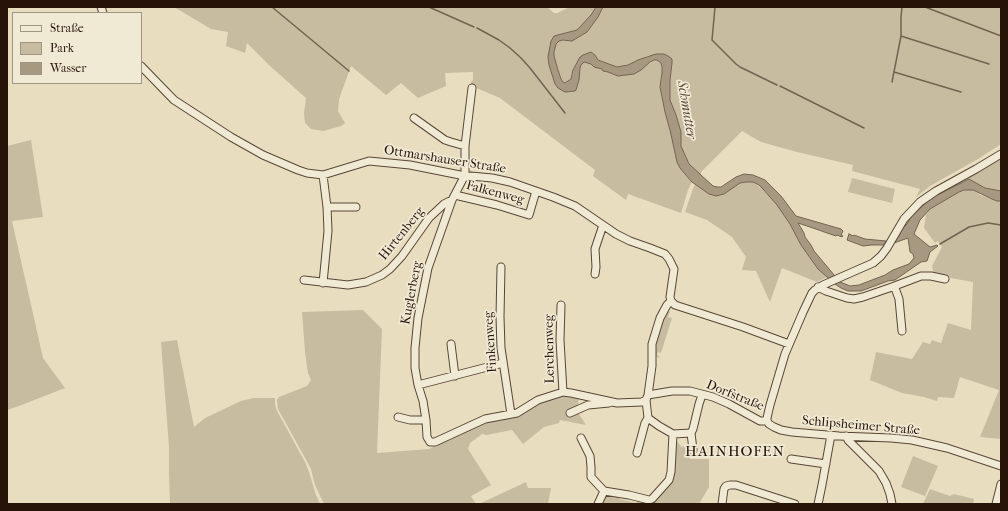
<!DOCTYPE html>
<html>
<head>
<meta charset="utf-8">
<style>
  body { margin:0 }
  #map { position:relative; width:1008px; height:511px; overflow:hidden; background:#e8debf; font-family:"IM FELL French Canon",serif }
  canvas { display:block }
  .frame { position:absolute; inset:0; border:8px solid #281309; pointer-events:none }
  .legend { position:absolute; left:12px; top:12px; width:130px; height:72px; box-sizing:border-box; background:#f0ead5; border:1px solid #a09483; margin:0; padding:5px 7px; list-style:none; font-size:12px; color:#281309 }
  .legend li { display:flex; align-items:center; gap:8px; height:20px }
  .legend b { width:20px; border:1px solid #a09483 }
</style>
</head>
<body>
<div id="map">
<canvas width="1008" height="511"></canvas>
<div class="frame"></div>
<ul class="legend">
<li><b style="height:5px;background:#f0ead5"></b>Straße</li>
<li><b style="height:11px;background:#c7bba0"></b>Park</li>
<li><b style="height:11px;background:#a79981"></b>Wasser</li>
</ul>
</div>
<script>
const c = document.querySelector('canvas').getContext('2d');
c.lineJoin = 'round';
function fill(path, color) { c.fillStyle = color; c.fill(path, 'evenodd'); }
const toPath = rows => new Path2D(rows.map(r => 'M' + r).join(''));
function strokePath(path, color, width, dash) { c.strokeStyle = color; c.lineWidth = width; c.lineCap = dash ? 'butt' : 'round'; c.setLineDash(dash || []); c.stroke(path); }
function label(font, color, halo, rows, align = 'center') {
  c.font = font + ' "IM FELL French Canon",serif'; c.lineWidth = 3.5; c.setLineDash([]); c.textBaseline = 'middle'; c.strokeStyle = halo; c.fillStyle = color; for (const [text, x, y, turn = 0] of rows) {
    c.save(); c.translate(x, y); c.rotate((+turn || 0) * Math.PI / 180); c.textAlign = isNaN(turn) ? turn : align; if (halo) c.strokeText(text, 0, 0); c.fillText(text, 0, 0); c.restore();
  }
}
const green = toPath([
  [174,7,547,7,554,13,557,13,570,7,595,7,591,15,577,30,554,36,548,57,552,74,555,84,558,88,566,92,575,91,577,88,581,65,584,62,591,64,594,67,602,69,603,71,608,72,618,76,634,74,654,60,657,60,661,63,662,73,660,87,661,93,665,112,672,135,677,162,680,168,685,174,692,182,688,190,681,213,628,194,626,200,593,176,595,170,500,98,474,87,471,86,471,82,473,80,473,72,445,73,446,86,418,98,401,83,386,95,351,66,339,99,338,111,345,123,341,126,323,131,311,129,305,123,304,113,306,98,270,66,247,43,245,53,226,46,228,32,211,29],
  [603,7,1001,7,1001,144,978,159,930,186,916,197,920,189,852,171,853,165,797,152,761,142,742,131,702,171,700,175,689,164,681,146,681,132,676,115,670,100,670,80,672,63,648,56,628,65,617,67,598,60,595,55,591,52,583,55,577,62,573,70,571,79,565,83,563,82,561,79,556,63,554,56,554,52,556,44,559,41,563,40,572,41,587,32,598,17],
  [31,140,43,217,12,221,43,358,65,388,19,406,7,410,7,146],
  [1001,156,1001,191,985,188,968,178,971,175],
  [852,178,895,189,892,203,848,192],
  [746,182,753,182,763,189,777,205,790,224,801,245,810,258,818,269,827,277,817,282,782,268,770,302,756,271,742,270,746,257,732,237,707,220,685,212,694,186,696,184,701,188,733,188,740,183],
  [964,190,973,190,980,195,997,201,1001,201,1001,439,980,437,999,390,960,377,954,398,938,397,937,401,924,397,902,393,870,380,876,352,912,359,923,342,930,344,932,340,941,343,948,323,971,330,973,282,934,275,932,266,942,247,938,241,935,243,924,228,926,215,930,209,959,192],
  [363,310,382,329,377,453,429,449,486,421,541,402,566,395,579,398,577,411,586,425,560,420,559,423,544,427,523,444,512,430,487,435,482,434,470,443,468,449,491,485,471,496,476,504,324,504,315,485,311,469,304,456,278,409,277,400,279,397,307,386,311,380,308,373,305,352,302,312],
  [666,311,670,312,668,317,672,318,661,353,658,352,657,355,660,357,659,358,656,356,654,353,654,341],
  [177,340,194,427,205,418,241,401,254,398,275,398,275,405,277,411,305,462,309,472,316,495,320,504,170,504,169,473,169,447,161,342],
  [677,442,678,442,681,447,688,445,690,459,709,459,709,487,699,504,600,504,607,494,620,495,619,499,636,503,638,499,652,503,669,482,673,482,673,460],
  [913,456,938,466,925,496,901,487],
  [526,482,528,488,551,488,548,504,479,504],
  [930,489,950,496,954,494,974,499,973,504,923,504]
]);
const water = toPath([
  [596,7,603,7,598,17,587,32,572,41,563,40,559,41,556,44,554,52,554,56,558,70,561,79,563,82,565,83,571,79,573,70,580,57,583,55,591,52,595,55,598,60,617,67,628,65,638,60,656,54,664,54,668,56,672,59,672,63,670,80,670,100,676,115,681,132,681,146,689,164,713,186,717,187,721,187,736,177,744,174,753,175,765,180,781,196,796,216,841,229,843,231,841,235,843,236,842,237,837,235,836,236,830,234,813,228,798,223,804,233,805,237,811,245,814,251,840,282,850,286,859,285,885,275,893,270,909,264,914,258,913,254,910,252,908,238,894,243,902,229,907,224,911,217,929,200,937,195,969,179,985,188,1001,191,1001,201,997,201,992,199,973,190,964,190,959,192,930,209,920,220,914,234,930,247,937,245,938,246,930,252,927,261,921,262,895,280,888,281,861,291,848,291,841,288,835,284,818,269,801,245,790,224,777,205,763,189,759,185,753,182,746,182,740,183,724,194,716,196,709,194,692,182,685,174,680,168,677,162,670,130,665,112,660,87,662,73,662,67,661,63,657,60,654,60,650,62,641,70,634,74,618,76,608,72,603,71,602,69,594,67,591,64,584,62,581,65,580,68,579,80,576,90,575,91,566,92,563,91,558,88,555,84,549,65,548,57,551,41,554,36,577,30,591,15,596,7],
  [849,234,853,236,854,235,865,239,886,241,884,245,871,245,863,246,847,240,849,234]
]);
const stream = toPath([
  [272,7,349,71],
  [429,7,474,27],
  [715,7,712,40,736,64,740,67,777,85],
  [925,7,1001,36],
  [477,28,499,40,510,48,521,58,530,68,565,113],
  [901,36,989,64],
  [894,72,961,92],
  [892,82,901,36,901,17,902,7],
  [780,86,864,128],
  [940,244,969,227,988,223,1001,225]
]);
const minor = toPath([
  [101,7,103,13],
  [141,66,174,100,231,137,263,155,298,170,307,173,323,175,369,161,410,165,460,175,492,178,510,182,553,197,575,206,616,234,630,241,650,248,665,254,669,259,674,269,670,297,671,301,675,305,743,327,789,344],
  [472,88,465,146,465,175,452,200,428,268,418,318,415,348,415,368,418,385,423,401,426,420,427,437,430,442,435,442,485,419,517,413,538,400,563,392,571,393,617,403,642,402,646,400],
  [414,118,445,140,451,142,465,146],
  [455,195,497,205,529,215,536,191],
  [327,207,356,207],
  [501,267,500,317,501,348,511,414],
  [595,274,596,267,595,249,603,225],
  [304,280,348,285,366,282,382,275,390,269,402,256,429,218,444,204,452,200],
  [323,283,328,231,327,207,323,175],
  [818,287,826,291,847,298,854,299,863,297,892,287,921,276,931,276,945,279],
  [892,287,895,288,899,299,902,331],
  [671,301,667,305,660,318,652,344,652,366,648,395,672,391,690,391,713,397,729,404,760,421,767,421],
  [561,305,560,340,563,392],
  [451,344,455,376],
  [418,385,503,363],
  [570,413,588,405,609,403],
  [398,417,410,420,426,420],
  [767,421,767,418,770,405,785,354,803,312,812,293,815,290,823,285,873,263,881,256,887,248,904,219,920,202,936,191,976,169,1001,154],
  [767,421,769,424,774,427,781,430,792,432,839,436,891,438,912,440,947,448,1001,466],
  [673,434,691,433],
  [846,436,848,440,879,471,886,483,890,494,892,504],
  [581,438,590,456,591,467,591,477,604,491,629,495,649,500,652,499,669,480,671,472,673,434,659,426,648,418,646,400,648,395],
  [693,450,691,433,693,429,699,404,702,395],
  [637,453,645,423,648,418],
  [791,459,826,464],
  [598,504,604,491],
  [722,504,724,489,726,486,730,485,736,485,795,504],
  [818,504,822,485,831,435],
  [996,504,1001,484]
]);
const streetNames = [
  ["Ottmarshauser Straße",445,160,9],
  ["Falkenweg",495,193,15],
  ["Hirtenberg",402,234,-51],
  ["Kuglerberg",412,293,-79],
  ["Finkenweg",491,342,-94],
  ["Lerchenweg",550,349,-91],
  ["Dorfstraße",735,396,22],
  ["Schlipsheimer Straße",861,426,5]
];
const waterNames = [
  ["Schmutter",686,110,80]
];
const quarterNames = [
  ["HAINHOFEN",735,452]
];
fill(green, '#c7bba0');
fill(water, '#a79981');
strokePath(water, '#746351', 1);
strokePath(stream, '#746351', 1.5);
strokePath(minor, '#584636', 9);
strokePath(minor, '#f0ead5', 7);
label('13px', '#281309', '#f0ead5', streetNames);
label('italic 14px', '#5b4939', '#f0ead5', waterNames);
c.letterSpacing = '1px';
label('15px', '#281309', '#f0ead5', quarterNames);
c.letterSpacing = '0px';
</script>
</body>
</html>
